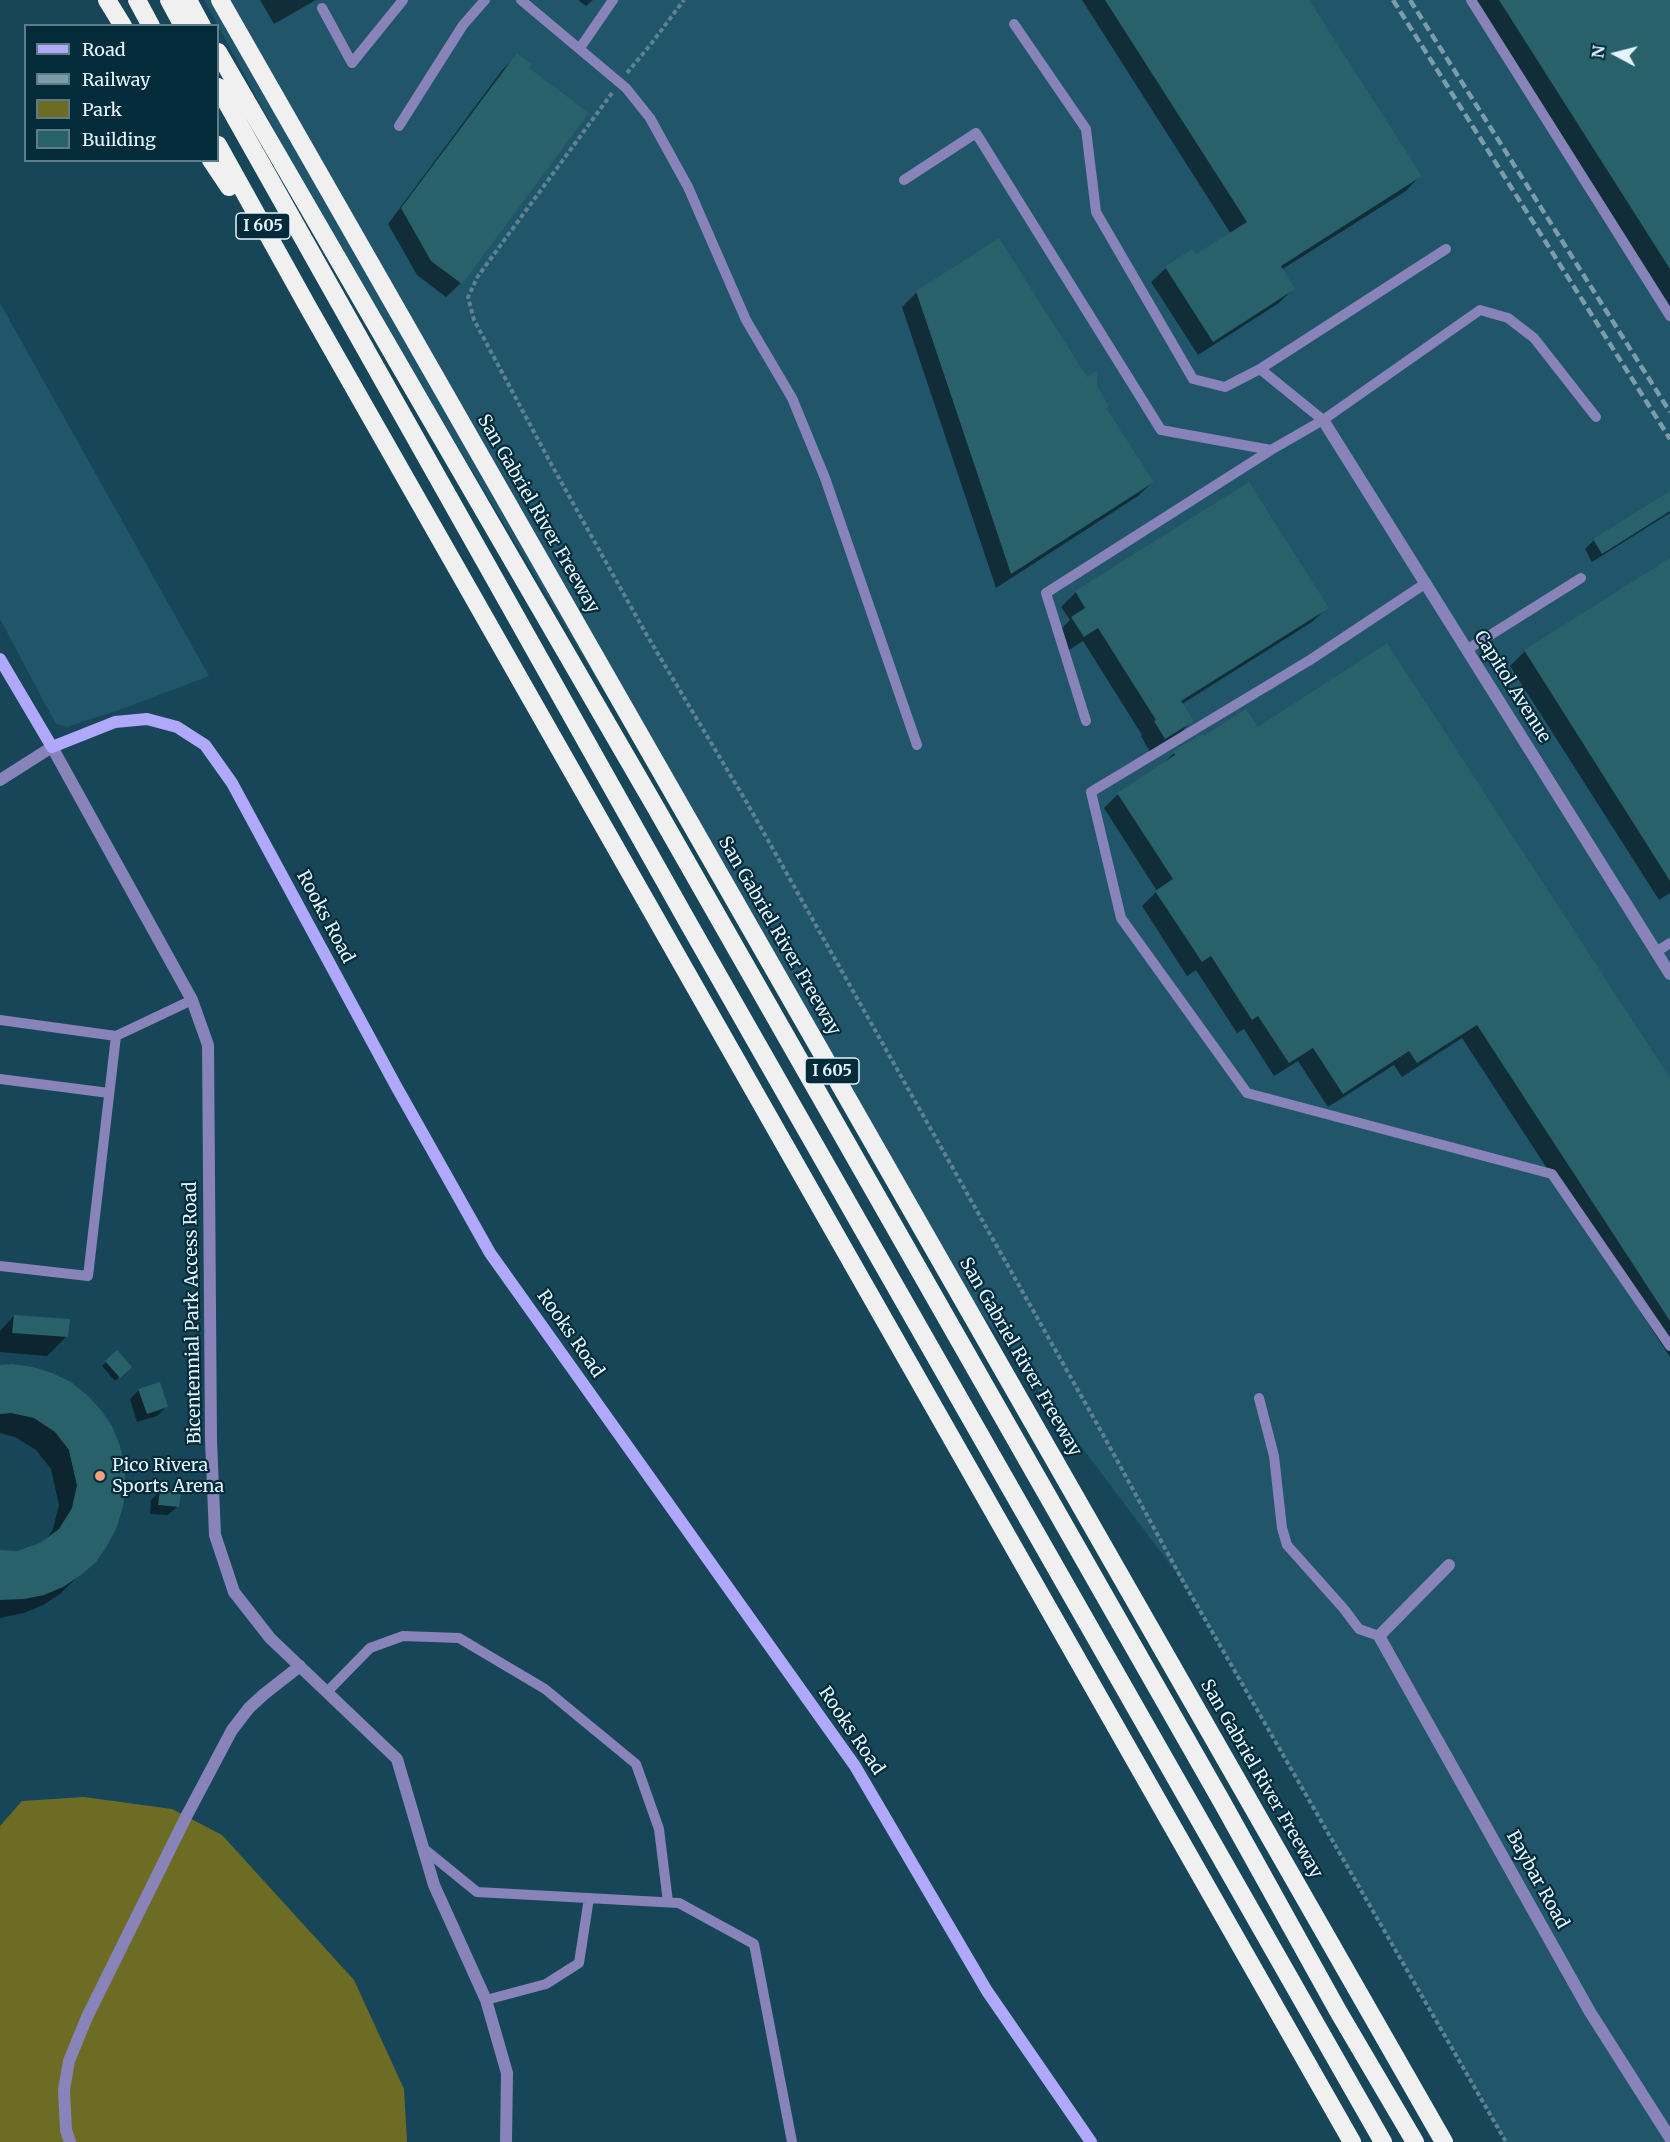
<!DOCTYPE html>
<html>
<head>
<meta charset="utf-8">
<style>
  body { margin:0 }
  #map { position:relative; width:1670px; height:2142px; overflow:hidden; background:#174659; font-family:Merriweather,serif }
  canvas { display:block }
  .legend { position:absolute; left:24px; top:24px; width:195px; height:138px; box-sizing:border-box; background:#042b3a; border:2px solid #5e7c88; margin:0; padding:8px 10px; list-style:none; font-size:18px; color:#e5f5fd }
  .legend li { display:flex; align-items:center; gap:12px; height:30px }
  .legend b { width:30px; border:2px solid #5e7c88 }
  .north { position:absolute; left:1586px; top:24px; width:60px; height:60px; -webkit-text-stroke:4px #042b3a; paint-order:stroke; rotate:277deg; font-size:16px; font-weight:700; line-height:24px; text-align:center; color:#e5f5fd }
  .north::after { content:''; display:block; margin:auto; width:21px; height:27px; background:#e5f5fd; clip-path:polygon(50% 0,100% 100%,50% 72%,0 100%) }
</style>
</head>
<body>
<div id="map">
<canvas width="1670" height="2142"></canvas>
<ul class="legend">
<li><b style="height:8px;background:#b0a8fb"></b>Road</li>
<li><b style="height:8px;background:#7d9caa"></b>Railway</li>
<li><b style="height:16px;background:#6d6c24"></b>Park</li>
<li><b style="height:16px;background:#286169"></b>Building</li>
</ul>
<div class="north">N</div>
</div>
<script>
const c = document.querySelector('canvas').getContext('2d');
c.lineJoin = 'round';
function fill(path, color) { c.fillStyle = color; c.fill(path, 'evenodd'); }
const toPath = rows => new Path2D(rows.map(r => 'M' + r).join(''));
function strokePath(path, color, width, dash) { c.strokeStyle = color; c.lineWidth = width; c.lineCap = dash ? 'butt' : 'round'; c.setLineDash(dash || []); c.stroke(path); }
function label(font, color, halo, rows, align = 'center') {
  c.font = font + ' Merriweather,serif'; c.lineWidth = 4.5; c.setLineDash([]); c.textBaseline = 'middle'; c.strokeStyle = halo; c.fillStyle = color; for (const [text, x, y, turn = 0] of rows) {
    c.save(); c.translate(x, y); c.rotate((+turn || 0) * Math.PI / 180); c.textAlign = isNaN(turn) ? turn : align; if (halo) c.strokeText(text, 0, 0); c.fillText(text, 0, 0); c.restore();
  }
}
const built = toPath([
  [204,0,1670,0,1670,2142,1506,2142,1184,1583,956,1280,327,228],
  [0,303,209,676,122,709,67,727,57,724,52,717,0,619]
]);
const green = toPath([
  [84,1797,172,1809,222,1835,354,1980,404,2089,407,2142,0,2142,0,1826,22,1801]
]);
const shadow = toPath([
  [260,0,316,0,274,24],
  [578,0,593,0,586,6],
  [1082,0,1308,0,1420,176,1406,191,1281,270,1293,289,1279,303,1198,355,1151,282,1166,268,1192,251,1195,256,1231,234],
  [1476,0,1670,0,1670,306],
  [518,55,527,68,461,283,446,297,417,275,388,224,503,69],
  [917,292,1087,380,1095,386,1105,408,1153,482,1138,496,996,588,902,307],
  [1248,484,1327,608,1312,622,1182,704,1192,721,1178,735,1150,752,1141,736,1142,735,1083,641,1069,650,1057,633,1070,620,1061,607,1076,592],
  [1670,493,1670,513,1592,562,1585,549,1594,540],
  [1670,559,1670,893,1659,900,1510,666,1525,651],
  [1257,729,1670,1081,1670,1357,1462,1038,1402,1077,1394,1065,1328,1107,1298,1061,1274,1076,1244,1029,1237,1033,1196,970,1187,976,1142,906,1157,891,1104,808,1118,794,1160,767,1174,753,1203,738],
  [14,1316,66,1337,47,1356,0,1352,0,1331],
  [117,1352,130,1367,115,1381,102,1366],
  [0,1366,52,1374,94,1561,60,1594,43,1605,24,1613,0,1618,0,1552,17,1552,41,1544,46,1540,53,1529,59,1505,51,1469,36,1450,15,1437,0,1433],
  [139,1390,166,1407,157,1416,137,1422,130,1399],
  [160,1491,178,1506,168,1515,150,1514,151,1500]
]);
const building = toPath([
  [1105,0,1309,0,1422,176,1281,266,1295,289,1213,342,1165,267,1192,249,1196,254,1247,222],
  [1499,0,1670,0,1670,269],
  [517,53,532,64,529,68,589,113,462,284,431,261,401,208],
  [999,238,1087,377,1097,371,1097,386,1109,406,1106,408,1154,482,1011,574,916,291],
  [1249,482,1329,608,1181,701,1194,721,1165,739,1154,721,1156,720,1098,628,1084,637,1071,617,1085,608,1075,591],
  [1670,491,1670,511,1602,554,1593,539],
  [1670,558,1670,881,1524,650],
  [1387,643,1670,1078,1670,1321,1477,1025,1417,1063,1409,1051,1343,1094,1313,1048,1289,1063,1258,1016,1252,1020,1211,956,1202,962,1155,891,1173,879,1117,793,1175,755,1173,751,1202,734,1204,736,1246,709,1258,727],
  [14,1315,70,1319,68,1337,12,1333],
  [117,1350,132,1367,120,1378,105,1361],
  [12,1364,33,1367,52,1373,71,1382,87,1395,101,1410,112,1426,120,1446,124,1466,126,1486,123,1506,117,1527,107,1546,96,1562,81,1575,63,1587,44,1595,24,1599,0,1600,0,1550,17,1551,40,1543,59,1529,72,1508,77,1485,69,1450,55,1432,34,1418,11,1413,0,1414,0,1365],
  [160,1382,168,1407,147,1414,138,1389],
  [160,1490,181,1491,179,1507,158,1505]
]);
const path = toPath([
  [627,73,651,44,684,0],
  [612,93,478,276,468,297,474,320,550,462,645,632,747,803,1101,1431,1184,1583,1506,2142]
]);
const lane = toPath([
  [521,0,626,88,650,118,688,187,746,320,792,398,825,478,917,745],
  [1471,0,1670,316],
  [322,8,352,63,403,0],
  [1014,24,1086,129,1096,212,1193,379,1225,387,1260,369,1323,420],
  [580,48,613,0],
  [399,126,463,25,485,0],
  [904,180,976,133,1161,430,1271,450,1323,420,1480,310,1508,318,1534,338,1596,417],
  [1260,369,1446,249],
  [1426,583,1310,660,1091,792,1121,918,1247,1093,1552,1174,1670,1346],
  [1468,649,1581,578],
  [1086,721,1046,593,1271,450],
  [1656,952,1670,943],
  [0,1020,116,1036,192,1000],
  [0,1079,109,1093],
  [0,1266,88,1276,116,1036],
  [1259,1398,1274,1456,1282,1528,1287,1545,1344,1609,1359,1629,1379,1636],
  [328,1691,370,1648,403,1636,459,1638,545,1689,636,1764,659,1829,668,1902],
  [423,1848,477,1892,679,1903,754,1944,792,2142],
  [486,2000,546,1984,579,1963,589,1898]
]);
const street = toPath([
  [1323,420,1670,974],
  [0,780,52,747,192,1000,208,1045,211,1440,215,1535,234,1592,270,1638,397,1759,434,1885,486,2000,507,2073,506,2142],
  [1449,1565,1379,1636,1590,2012,1670,2138],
  [70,2142,66,2130,64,2090,69,2061,87,2017,187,1815,232,1730,249,1708,263,1695,300,1666]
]);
const secondary = toPath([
  [0,659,52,747,115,722,147,719,177,727,205,745,232,783,396,1086,490,1253,855,1766,987,1991,1091,2142]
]);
const highway = toPath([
  [107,0,123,26],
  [137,0,151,26],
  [169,0,183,26],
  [188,0,202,26],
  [220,0,1444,2142],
  [218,52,656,808,1222,1802,1338,2011,1415,2142],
  [218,87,690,926,1383,2142],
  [218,145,308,307,1352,2142],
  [211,160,229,187]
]);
const rail = toPath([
  [1393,0,1670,439],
  [1410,0,1670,412]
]);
const markers = [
  [100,1476,6,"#f0a279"]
];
const shields = [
  [263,226,54],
  [832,1071,54]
];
const shieldNames = [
  ["I 605",263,226],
  ["I 605",832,1071]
];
const streetNames = [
  ["San Gabriel River Freeway",538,514,60],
  ["Capitol Avenue",1512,687,58],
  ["Rooks Road",325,917,62],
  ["San Gabriel River Freeway",779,936,60],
  ["Bicentennial Park Access Road",193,1313,-91],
  ["Rooks Road",570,1334,55],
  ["San Gabriel River Freeway",1020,1357,60],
  ["Rooks Road",851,1731,56],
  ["San Gabriel River Freeway",1261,1779,60],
  ["Baybar Road",1537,1880,61]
];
const poiNames = [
  ["Pico Rivera",112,1466],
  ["Sports Arena",112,1487]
];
fill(built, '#20556a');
fill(green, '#6d6c24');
fill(shadow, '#0007');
fill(building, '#286169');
strokePath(path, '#5e8291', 4, [4.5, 3]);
strokePath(lane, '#8883b8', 10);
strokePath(street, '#8883b8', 12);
strokePath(secondary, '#b0a8fb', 12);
strokePath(highway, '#f0f0f0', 18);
strokePath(rail, '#7d9caa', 4.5, [9, 4.5]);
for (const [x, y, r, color] of markers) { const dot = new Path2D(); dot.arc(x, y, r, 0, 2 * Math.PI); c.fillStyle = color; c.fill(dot); strokePath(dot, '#042b3a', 2); }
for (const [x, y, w] of shields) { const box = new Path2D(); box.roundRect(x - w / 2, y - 13, w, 26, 4.5); c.fillStyle = '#042b3a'; c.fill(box); strokePath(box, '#e5f5fd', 1.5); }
label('bold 16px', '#e5f5fd', null, shieldNames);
label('18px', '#e5f5fd', '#042b3a', streetNames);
label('18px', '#e5f5fd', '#042b3a', poiNames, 'left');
</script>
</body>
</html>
